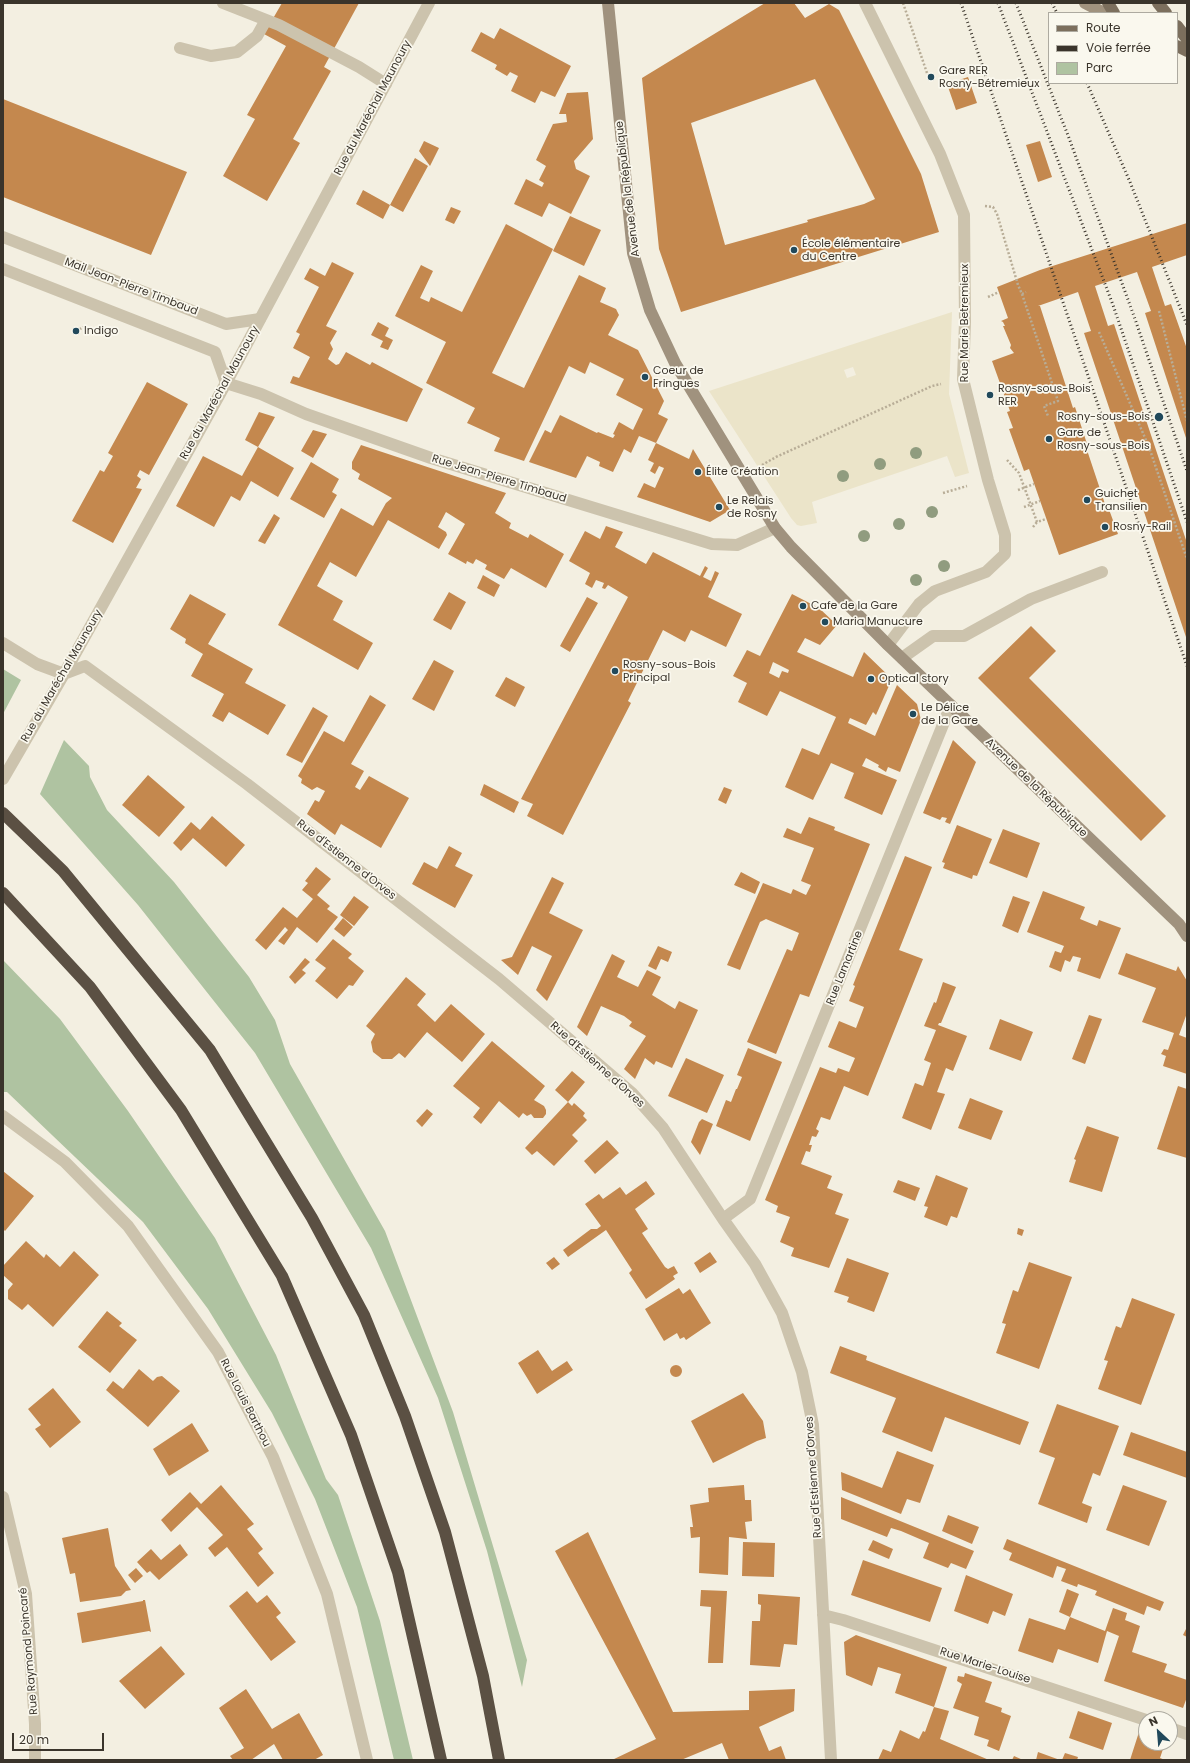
<!DOCTYPE html>
<html>
<head>
<meta charset="utf-8">
<style>
  body { margin:0 }
  #map { position:relative; width:1190px; height:1763px; overflow:hidden; background:#f3efe1; font-family:Poppins,sans-serif }
  canvas { display:block }
  .frame { position:absolute; inset:0; border:4px solid #3a342b; pointer-events:none }
  .legend { position:absolute; left:1048px; top:12px; width:130px; height:72px; box-sizing:border-box; background:#faf8ee; border:1px solid #adaaa0; margin:0; padding:5px 7px; list-style:none; font-size:12px; color:#3a342b }
  .legend li { display:flex; align-items:center; gap:8px; height:20px }
  .legend b { width:20px; border:1px solid #adaaa0 }
  .north { position:absolute; left:1138px; top:1711px; width:40px; height:40px; box-sizing:border-box; background:#faf8ee; border:1px solid #adaaa0; border-radius:50%; rotate:334deg; font-size:11px; font-weight:700; line-height:16px; text-align:center; color:#3a342b }
  .north::after { content:''; display:block; margin:auto; width:14px; height:18px; background:#21495b; clip-path:polygon(50% 0,100% 100%,50% 72%,0 100%) }
  .scale { position:absolute; left:12px; top:1733px; width:92px; height:18px; box-sizing:border-box; border:2px solid #3a342b; border-top:0; padding-left:5px; font-size:12px; line-height:14px; white-space:nowrap; color:#3a342b; -webkit-text-stroke:3px #faf8ee; paint-order:stroke }
</style>
</head>
<body>
<div id="map">
<canvas width="1190" height="1763"></canvas>
<div class="frame"></div>
<ul class="legend">
<li><b style="height:5px;background:#7c6f5d"></b>Route</li>
<li><b style="height:5px;background:#3a342b"></b>Voie ferrée</li>
<li><b style="height:11px;background:#afc3a1"></b>Parc</li>
</ul>
<div class="north">N</div>
<div class="scale">20 m</div>
</div>
<script>
const c = document.querySelector('canvas').getContext('2d');
c.lineJoin = 'round';
function fill(path, color) { c.fillStyle = color; c.fill(path, 'evenodd'); }
const toPath = rows => new Path2D(rows.map(r => 'M' + r).join(''));
function strokePath(path, color, width, dash) { c.strokeStyle = color; c.lineWidth = width; c.lineCap = dash ? 'butt' : 'round'; c.setLineDash(dash || []); c.stroke(path); }
function label(font, color, halo, rows, align = 'center') {
  c.font = font + ' Poppins,sans-serif'; c.lineWidth = 3.5; c.setLineDash([]); c.textBaseline = 'middle'; c.strokeStyle = halo; c.fillStyle = color; for (const [text, x, y, turn = 0] of rows) {
    c.save(); c.translate(x, y); c.rotate((+turn || 0) * Math.PI / 180); c.textAlign = isNaN(turn) ? turn : align; if (halo) c.strokeText(text, 0, 0); c.fillText(text, 0, 0); c.restore();
  }
}
const green = toPath([
  [3,669,21,680,3,714],
  [64,740,89,766,90,777,107,810,174,882,249,977,275,1020,290,1064,385,1231,453,1412,527,1660,522,1687,487,1551,438,1398,371,1248,255,1053,138,905,40,794],
  [3,960,60,1019,128,1111,215,1238,276,1355,326,1479,338,1495,380,1621,413,1760,394,1760,357,1607,315,1499,272,1413,208,1309,143,1222,7,1092,3,1092]
]);
const plaza = toPath([
  [952,312,949,394,969,473,955,477,947,456,812,502,817,523,801,526,797,525,791,518,709,391],
  [853,367,856,375,847,378,844,370]
]);
const building = toPath([
  [282,3,359,3,324,67,331,71,293,139,300,143,267,201,223,176,255,119,247,115,286,46,264,34],
  [765,3,794,3,805,18,829,4,839,10,921,174,939,232,681,312,659,249,642,78],
  [815,79,875,199,864,204,807,220,808,222,725,245,691,123],
  [500,28,571,66,555,97,541,91,535,103,511,91,518,76,510,72,507,76,495,69,497,65,471,51,481,32,494,39],
  [968,77,977,103,956,110,947,84],
  [588,92,593,139,574,161,576,169,590,176,571,214,549,203,542,217,514,204,526,179,542,187,544,183,539,180,546,166,536,160,553,124,567,122,566,114,559,114,567,93],
  [3,99,187,172,151,255,3,197],
  [424,141,439,148,430,166,419,151],
  [1040,141,1052,177,1038,182,1026,145],
  [415,158,428,166,403,212,390,205],
  [363,190,390,205,383,219,356,204],
  [451,207,461,211,454,224,445,220],
  [570,216,601,230,584,266,553,251],
  [1187,223,1187,255,1152,267,1165,306,1171,304,1187,349,1187,441,1145,313,1151,311,1137,272,1095,286,1108,326,1114,324,1187,543,1187,640,1084,333,1091,331,1078,292,1038,306,1040,306,1073,408,1075,407,1089,450,1087,450,1105,504,1107,504,1118,534,1059,555,1029,469,1024,471,1009,429,1013,428,1007,412,1010,411,992,361,1014,353,1010,348,1011,345,1003,326,1005,326,1003,322,1001,321,1008,318,997,287,1040,270],
  [506,224,553,249,492,373,524,388,579,275,606,288,600,302,616,309,619,315,608,335,638,350,664,401,658,414,668,419,656,443,639,436,631,453,624,449,613,472,599,466,600,462,587,456,576,478,529,462,545,430,551,433,560,415,597,433,598,432,613,438,615,435,613,434,619,422,633,430,643,409,616,395,624,379,590,362,585,374,569,366,524,461,494,451,500,438,467,423,475,408,426,383,446,342,395,316,421,265,433,271,420,298,429,302,431,297,462,312],
  [332,262,354,273,326,326,337,331,330,343,333,349,328,359,336,365,339,364,346,352,370,365,372,362,423,389,407,422,290,383,293,376,299,378,310,357,293,348,300,334,296,332,319,287,304,279,310,268,325,276],
  [378,322,389,328,385,336,393,340,388,350,380,347,383,341,371,335],
  [147,382,188,404,149,475,140,470,137,476,141,479,136,488,142,489,113,543,72,521,100,470,104,472,113,456,108,453],
  [259,412,275,417,258,447,245,440],
  [313,430,327,434,313,458,301,451],
  [656,443,689,459,693,449,730,510,710,522,637,497,644,483,655,488,664,468,659,466,655,474,650,471,654,463,648,460],
  [361,445,506,493,495,513,511,523,509,528,528,538,530,534,564,554,546,588,511,568,504,579,485,569,487,565,476,559,473,564,467,561,466,564,448,554,465,524,446,512,438,527,446,532,447,535,439,549,388,520,356,577,330,562,317,586,343,601,333,620,373,643,358,670,278,625,341,508,373,526,386,503,392,498,358,479,360,474,352,469,352,462],
  [258,447,294,468,278,497,251,481,240,501,231,496,214,527,176,506,203,456,242,476],
  [311,462,339,479,332,492,337,495,324,518,290,499],
  [274,514,280,518,265,544,258,541],
  [606,526,623,532,615,547,646,564,653,552,700,576,705,566,708,568,703,577,711,581,715,571,719,573,708,597,742,614,726,647,691,630,685,642,663,630,628,701,631,703,563,835,527,816,533,804,521,799,628,597,608,585,605,589,602,588,604,583,596,580,592,588,585,584,590,573,569,561,585,531,600,539],
  [483,575,500,585,494,597,477,588],
  [449,592,466,602,451,630,433,620],
  [190,594,226,614,208,644,253,669,245,683,286,705,268,735,229,712,223,722,212,716,224,694,191,676,203,654,185,643,186,639,170,629],
  [792,594,819,608,837,625,820,645,805,638,797,652,853,677,864,652,892,679,876,715,873,712,866,725,850,718,848,723,875,736,897,685,917,704,921,720,900,772,888,767,886,772,878,767,879,765,866,758,862,766,897,780,882,815,844,798,854,773,831,763,813,800,785,787,802,748,819,755,836,717,780,691,767,716,738,702,747,683,733,676,747,650,760,656],
  [773,662,789,670,788,673,782,671,779,678,769,673],
  [587,597,598,603,570,652,560,646],
  [1031,626,1056,651,1029,678,1166,816,1141,841,978,678],
  [434,660,454,671,434,711,412,699],
  [506,677,525,687,515,707,495,696],
  [370,695,386,705,351,764,364,771,355,787,360,790,369,776,409,798,381,848,341,824,335,835,307,814,315,800,319,802,325,791,317,787,312,790,301,783,302,779,298,776,324,731,344,742],
  [313,707,328,716,302,763,286,755],
  [953,740,976,762,950,824,945,822,947,818,942,817,940,820,923,813],
  [148,775,185,807,159,837,122,805],
  [484,784,519,802,514,813,480,795],
  [724,787,732,790,726,804,718,800],
  [212,816,245,845,226,867,193,838,181,851,173,843,191,822,200,830],
  [809,817,835,827,834,830,870,844,809,997,800,994,776,1054,747,1042,787,949,792,951,799,933,766,919,760,922,740,970,727,965,763,883,791,894,793,889,806,895,811,885,801,881,814,848,783,837,787,828,801,834],
  [957,825,992,839,977,876,973,875,972,879,943,868,945,863,942,862],
  [1003,829,1040,843,1027,878,989,863],
  [449,846,462,853,455,866,473,875,455,908,412,884,424,862,437,869],
  [905,856,932,867,899,950,923,959,868,1096,844,1086,830,1120,821,1117,816,1129,819,1131,816,1137,812,1136,809,1145,812,1145,810,1152,806,1151,801,1164,832,1176,827,1188,843,1194,835,1214,849,1219,829,1268,791,1256,794,1248,780,1242,790,1217,776,1212,778,1206,765,1200,820,1067,836,1073,838,1068,849,1072,855,1058,828,1047,839,1021,856,1028,864,1007,849,1001,855,986,853,985],
  [316,867,331,879,317,895,330,906,327,909,338,917,317,943,297,927,284,945,278,941,288,930,285,927,266,950,255,940,283,907,297,918,313,899,302,890,308,883,305,881],
  [741,872,760,882,755,894,734,885],
  [552,877,564,883,549,913,583,930,547,1001,536,990,552,956,532,946,518,975,501,960,512,957],
  [1043,891,1085,907,1080,919,1097,926,1099,920,1121,928,1100,979,1077,971,1081,958,1073,956,1070,962,1065,960,1061,972,1049,967,1055,951,1061,953,1064,946,1027,932],
  [354,896,369,907,354,926,340,915],
  [1013,896,1030,902,1018,933,1002,926],
  [343,918,353,927,344,937,334,929],
  [333,939,352,954,348,958,364,971,353,986,349,985,337,999,315,981,326,968,315,960],
  [658,946,672,952,668,962,661,959,656,970,648,966],
  [1126,953,1176,971,1178,966,1187,981,1187,1013,1179,1035,1187,1038,1187,1074,1163,1066,1166,1056,1161,1054,1164,1049,1168,1050,1174,1033,1142,1022,1156,988,1118,974],
  [612,954,625,961,617,977,638,987,647,970,661,977,652,995,675,1009,679,1001,698,1010,672,1068,656,1061,654,1065,645,1058,635,1079,624,1069,646,1036,629,1026,632,1022,624,1016,601,1006,587,1036,577,1027],
  [305,958,310,962,302,970,306,973,295,984,289,977],
  [406,977,426,994,417,1005,435,1022,451,1004,485,1034,462,1062,427,1032,405,1058,399,1053,392,1059,382,1059,373,1052,371,1042,375,1034,366,1026],
  [943,982,956,987,941,1023,939,1023,938,1025,967,1036,953,1071,946,1068,937,1092,945,1094,931,1130,902,1118,915,1083,923,1086,931,1063,924,1060,936,1030,924,1026,934,1002,936,1003],
  [1089,1015,1102,1019,1085,1064,1072,1059],
  [1000,1019,1033,1032,1021,1061,989,1049],
  [492,1041,545,1086,534,1100,544,1106,546,1110,546,1114,543,1118,534,1118,531,1114,527,1116,523,1113,519,1118,499,1101,481,1124,473,1117,480,1108,453,1086],
  [748,1048,782,1062,750,1141,716,1126,726,1100,731,1102,736,1089,737,1089,742,1077,737,1075],
  [686,1058,724,1075,707,1113,668,1096],
  [572,1071,585,1082,568,1102,555,1090],
  [1178,1086,1187,1089,1187,1158,1157,1149],
  [970,1098,1003,1111,991,1140,958,1128],
  [568,1102,572,1106,574,1103,585,1113,583,1116,587,1120,572,1135,578,1141,554,1166,537,1151,532,1155,525,1148],
  [427,1109,433,1114,422,1127,416,1121],
  [702,1119,713,1124,700,1155,691,1142,699,1122],
  [1087,1126,1119,1137,1102,1192,1069,1182,1076,1160,1074,1159],
  [607,1140,619,1153,595,1174,584,1161],
  [3,1171,34,1196,5,1231,3,1229],
  [936,1175,968,1188,957,1218,951,1216,947,1226,924,1217,928,1207,924,1206],
  [898,1180,920,1188,915,1201,893,1192],
  [646,1181,655,1194,635,1209,648,1229,642,1233,665,1267,668,1269,674,1266,678,1273,673,1276,675,1279,646,1299,629,1273,632,1270,606,1230,568,1257,563,1250,591,1229,597,1229,601,1226,585,1204,599,1194,603,1199,620,1187,626,1195],
  [1018,1228,1024,1230,1022,1236,1017,1234],
  [26,1241,44,1258,46,1254,60,1267,74,1251,99,1275,53,1327,28,1304,22,1310,8,1299,8,1290,13,1284,3,1275,3,1266],
  [710,1252,717,1262,700,1273,694,1263],
  [554,1257,560,1264,552,1270,546,1263],
  [847,1258,889,1273,874,1312,847,1302,849,1297,834,1292],
  [1029,1262,1072,1277,1039,1369,996,1353,1006,1324,1002,1323,1013,1290,1018,1292],
  [679,1288,683,1294,690,1289,711,1323,686,1340,684,1337,680,1339,677,1333,664,1341,645,1309],
  [1132,1298,1175,1314,1141,1405,1098,1389,1108,1361,1104,1360,1116,1326,1121,1328],
  [107,1311,122,1323,119,1326,137,1340,110,1373,78,1347],
  [840,1346,867,1356,866,1360,1029,1422,1020,1445,945,1417,932,1452,882,1432,896,1398,830,1373],
  [538,1350,552,1371,567,1361,573,1370,537,1394,518,1363],
  '670 1371a6 6 0 1 1 12 0a6 6 0 1 1-12 0Z',
  [139,1369,153,1381,157,1377,162,1376,180,1391,148,1427,106,1390,113,1381,123,1389],
  [53,1388,81,1422,50,1448,35,1429,41,1425,28,1409],
  [743,1393,763,1421,766,1438,757,1441,713,1463,691,1421],
  [1057,1404,1119,1426,1100,1476,1093,1473,1082,1503,1092,1507,1087,1523,1038,1504,1055,1458,1039,1452],
  [192,1423,209,1451,169,1476,153,1449],
  [1131,1432,1187,1452,1187,1478,1123,1455],
  [897,1451,934,1465,920,1503,907,1499,901,1514,842,1490,841,1472,882,1488],
  [221,1485,254,1524,247,1529,263,1549,258,1553,274,1573,258,1587,227,1547,215,1557,208,1548,223,1535,197,1507,171,1532,161,1520,190,1492,201,1504],
  [744,1485,745,1500,751,1500,752,1521,745,1522,747,1539,729,1537,728,1575,699,1573,700,1537,691,1538,690,1527,693,1527,690,1505,709,1502,708,1488],
  [1123,1485,1167,1501,1149,1546,1106,1530],
  [841,1497,974,1551,966,1569,951,1563,948,1568,923,1558,929,1543,901,1531,891,1528,887,1537,841,1519],
  [948,1515,979,1527,972,1544,942,1531],
  [108,1528,115,1566,131,1590,126,1591,121,1596,80,1602,75,1573,70,1574,62,1538],
  [588,1532,673,1712,749,1710,749,1691,795,1689,794,1711,759,1727,769,1751,781,1746,786,1760,729,1760,722,1743,681,1760,612,1760,656,1739,555,1551],
  [1007,1539,1164,1602,1160,1611,1147,1606,1144,1615,1095,1595,1097,1591,1078,1584,1077,1587,1061,1581,1066,1569,1057,1566,1053,1578,1009,1560,1012,1553,1003,1549],
  [873,1540,893,1549,889,1559,868,1550],
  [743,1542,775,1543,774,1577,742,1576],
  [180,1544,188,1555,159,1580,150,1571,147,1573,137,1562,151,1549,161,1560],
  [863,1560,942,1588,930,1622,851,1595],
  [136,1568,143,1576,135,1583,128,1575],
  [966,1575,1013,1594,1005,1616,993,1611,988,1624,954,1611],
  [1067,1589,1079,1594,1070,1617,1059,1612],
  [701,1590,727,1591,723,1663,708,1663,711,1607,700,1606],
  [247,1591,257,1603,267,1595,281,1613,276,1617,296,1642,271,1661,229,1606],
  [758,1594,800,1597,797,1645,784,1644,780,1667,750,1665,752,1621,760,1621,761,1605,758,1604],
  [143,1600,145,1600,151,1632,149,1631,82,1643,77,1613,143,1601],
  [1113,1608,1127,1613,1125,1620,1140,1626,1132,1652,1167,1664,1164,1672,1187,1680,1187,1697,1183,1708,1104,1681,1119,1636,1107,1631,1098,1663,1058,1649,1053,1663,1018,1651,1029,1618,1065,1630,1070,1617,1105,1631],
  [1187,1627,1187,1637,1183,1635],
  [856,1635,947,1667,934,1707,895,1693,901,1674,878,1667,872,1686,846,1675,844,1642],
  [161,1646,185,1674,145,1709,119,1681],
  [965,1673,992,1682,985,1702,1002,1708,1001,1712,1011,1716,999,1751,987,1746,989,1740,974,1735,979,1717,953,1708,962,1684,957,1681,958,1676,964,1677],
  [246,1689,272,1729,299,1713,323,1755,314,1760,283,1760,274,1744,251,1760,233,1760,230,1756,244,1748,219,1708],
  [934,1707,949,1711,940,1739,989,1760,878,1760,883,1749,891,1752,900,1730,919,1739,923,1731,925,1732],
  [1078,1711,1112,1723,1103,1750,1069,1738],
  [1139,1732,1146,1735,1146,1743,1165,1743,1160,1758,1165,1760,1130,1760],
  [1038,1752,1060,1760,1036,1760],
  [1065,1753,1078,1757,1077,1760,1062,1760],
  [1014,1756,1023,1760,1012,1760]
]);
const path = toPath([
  [903,3,927,73],
  [985,206,993,207,997,214,1018,285,1022,294,1026,292],
  [1022,294,1058,401,1044,406,1048,416],
  [988,297,999,292],
  [1159,311,1187,421],
  [76,331,86,326],
  [1099,332,1149,447,1187,559],
  [1007,460,1019,473,1037,522,1046,519],
  [762,465,776,457,932,386,941,384],
  [1018,490,1034,484],
  [943,493,967,486],
  [1024,507,1040,501],
  [1033,527,1037,522]
]);
const lane = toPath([
  [223,3,279,25,359,67,386,84],
  [865,3,940,154,964,215,965,322,963,379,988,480,1005,535,1005,554,986,572,935,591,919,604,888,645],
  [180,48,211,56,237,52,257,36,266,20],
  [3,237,226,324,260,319],
  [3,269,215,352,226,383],
  [902,658,933,636,964,636,1031,599,1102,572]
]);
const street = toPath([
  [226,383,261,394,306,414,431,458,712,544,737,545,775,528],
  [3,643,37,664,64,674,85,666,247,784,499,979,632,1093,663,1128,723,1219,755,1264,782,1313,802,1372,813,1425,831,1760],
  [3,779,64,674,226,383,429,3],
  [3,1116,65,1162,128,1226,218,1352,273,1457,327,1594,367,1760],
  [723,1219,750,1199,951,705],
  [3,1497,26,1594,35,1724,35,1760],
  [823,1615,843,1620,1146,1720],
  [1170,1728,1187,1734]
]);
const secondary = toPath([
  [608,3,633,253,650,310,675,363,775,528,791,547,888,645,1179,924,1187,936],
  [1085,3,1104,13]
]);
const primary = toPath([
  [1108,3,1114,13],
  [1158,3,1166,13],
  [1177,26,1187,39],
  [1177,46,1187,51]
]);
const highway = toPath([
  [3,813,63,871,210,1050,312,1218,364,1315,405,1416,445,1532,483,1676,499,1760],
  [3,893,90,987,181,1110,282,1276,351,1435,398,1572,441,1760]
]);
const rail = toPath([
  [961,3,1187,666],
  [998,3,1113,305,1187,522],
  [1016,3,1069,138,1135,319,1187,471],
  [1052,3,1057,13],
  [1087,83,1130,182,1187,325]
]);
const trees = [
  [916,453],
  [880,464],
  [843,476],
  [932,512],
  [899,524],
  [864,536],
  [944,566],
  [916,580]
];
const markers = [
  [931,77,4,"#21495b"],
  [794,250,4,"#21495b"],
  [76,331,4,"#21495b"],
  [645,377,4,"#21495b"],
  [990,395,4,"#21495b"],
  [1159,417,5,"#21495b"],
  [1049,439,4,"#21495b"],
  [698,472,4,"#21495b"],
  [1087,500,4,"#21495b"],
  [719,507,4,"#21495b"],
  [1105,527,4,"#21495b"],
  [803,606,4,"#21495b"],
  [825,622,4,"#21495b"],
  [615,671,4,"#21495b"],
  [871,679,4,"#21495b"],
  [913,714,4,"#21495b"]
];
const poiNames = [
  ["Gare RER",939,71],
  ["Rosny-Bétremieux",939,84],
  ["École élémentaire",802,244],
  ["du Centre",802,257],
  ["Indigo",84,331],
  ["Coeur de",653,371],
  ["Fringues",653,384],
  ["Rosny-sous-Bois",998,389],
  ["RER",998,402],
  ["Rosny-sous-Bois",1150,417,"right"],
  ["Gare de",1057,433],
  ["Rosny-sous-Bois",1057,446],
  ["Élite Création",706,472],
  ["Guichet",1095,494],
  ["Transilien",1095,507],
  ["Le Relais",727,501],
  ["de Rosny",727,514],
  ["Rosny-Rail",1113,527],
  ["Cafe de la Gare",811,606],
  ["Maria Manucure",833,622],
  ["Rosny-sous-Bois",623,665],
  ["Principal",623,678],
  ["Optical story",879,679],
  ["Le Délice",921,708],
  ["de la Gare",921,721]
];
const streetNames = [
  ["Rue du Maréchal Maunoury",373,108,-62],
  ["Avenue de la République",628,189,-97],
  ["Mail Jean-Pierre Timbaud",131,287,21],
  ["Rue Marie Betremieux",965,323,-90],
  ["Rue du Maréchal Maunoury",220,393,-61],
  ["Rue Jean-Pierre Timbaud",499,479,17],
  ["Rue du Maréchal Maunoury",62,676,-60],
  ["Avenue de la République",1036,788,44],
  ["Rue d'Estienne d'Orves",346,860,38],
  ["Rue Lamartine",845,968,-68],
  ["Rue d'Estienne d'Orves",597,1065,42],
  ["Rue Louis Barthou",245,1403,63],
  ["Rue d'Estienne d'Orves",814,1477,-94],
  ["Rue Raymond Poincaré",29,1651,-95],
  ["Rue Marie-Louise",985,1666,18]
];
fill(green, '#afc3a1');
fill(plaza, '#ebe4c9');
fill(building, '#c4884e');
strokePath(path, '#b8ad97', 2.5, [2, 2]);
strokePath(lane, '#ccc3ad', 12);
strokePath(street, '#ccc3ad', 12);
strokePath(secondary, '#a0927e', 12);
strokePath(primary, '#7c6f5d', 12);
strokePath(highway, '#5b5043', 12);
strokePath(rail, '#3a342b', 3, [1, 3]);
c.fillStyle = '#909c7f';
for (const [x, y] of trees) { c.beginPath(); c.arc(x, y, 6, 0, 2 * Math.PI); c.fill(); }
for (const [x, y, r, color] of markers) { const dot = new Path2D(); dot.arc(x, y, r, 0, 2 * Math.PI); c.fillStyle = color; c.fill(dot); strokePath(dot, '#faf8ee', 1.5); }
label('11px', '#3a342b', '#faf8ee', poiNames, 'left');
label('11px', '#3a342b', '#faf8ee', streetNames);
</script>
</body>
</html>
